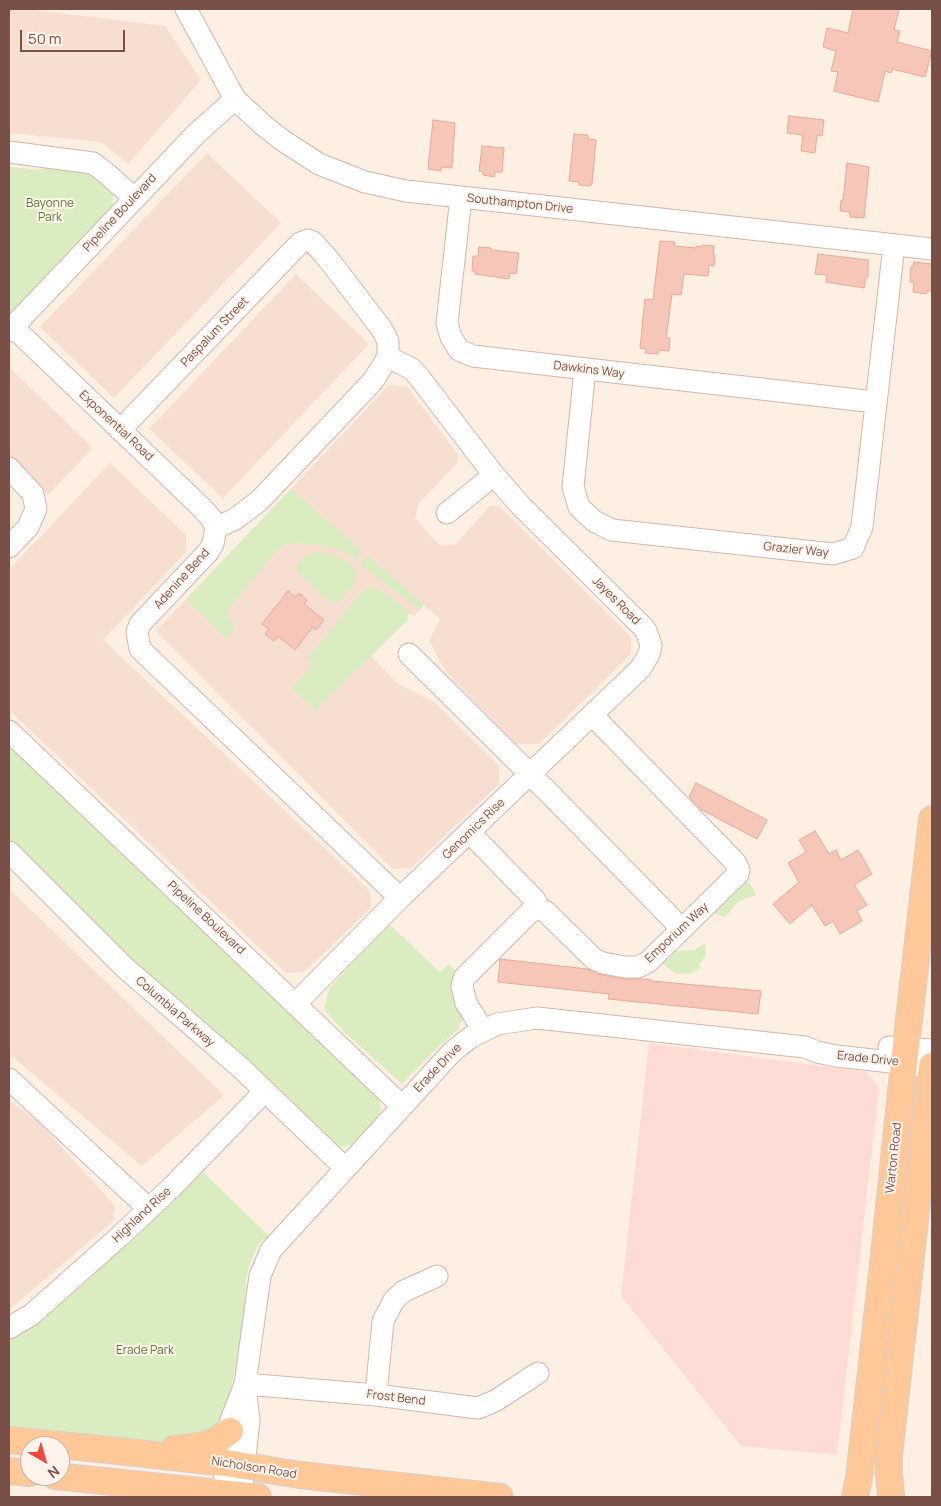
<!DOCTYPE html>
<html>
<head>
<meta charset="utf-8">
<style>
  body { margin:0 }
  #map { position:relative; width:941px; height:1506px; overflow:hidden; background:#feefe3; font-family:Manrope,sans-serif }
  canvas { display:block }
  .frame { position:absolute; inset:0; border:10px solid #795047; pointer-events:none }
  .north { position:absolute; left:20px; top:1436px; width:50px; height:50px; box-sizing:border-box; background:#fff4eb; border:1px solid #c9b2a9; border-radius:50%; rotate:142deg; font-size:14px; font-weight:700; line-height:20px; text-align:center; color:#795047 }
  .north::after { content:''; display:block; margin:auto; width:18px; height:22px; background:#f2483e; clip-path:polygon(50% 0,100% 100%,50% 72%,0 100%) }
  .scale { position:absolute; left:20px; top:30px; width:105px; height:22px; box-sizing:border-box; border:2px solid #795047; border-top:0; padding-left:6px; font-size:15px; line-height:18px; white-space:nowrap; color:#795047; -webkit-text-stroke:4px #fff4eb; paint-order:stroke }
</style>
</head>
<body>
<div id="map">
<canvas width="941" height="1506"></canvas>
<div class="frame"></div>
<div class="north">N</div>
<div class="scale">50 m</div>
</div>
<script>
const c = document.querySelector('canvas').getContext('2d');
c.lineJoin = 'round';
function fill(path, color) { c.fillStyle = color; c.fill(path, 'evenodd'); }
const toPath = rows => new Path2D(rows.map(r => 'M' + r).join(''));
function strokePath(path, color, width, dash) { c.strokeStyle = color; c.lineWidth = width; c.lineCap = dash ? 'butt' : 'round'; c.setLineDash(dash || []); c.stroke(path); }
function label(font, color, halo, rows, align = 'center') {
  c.font = font + ' Manrope,sans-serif'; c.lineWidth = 4; c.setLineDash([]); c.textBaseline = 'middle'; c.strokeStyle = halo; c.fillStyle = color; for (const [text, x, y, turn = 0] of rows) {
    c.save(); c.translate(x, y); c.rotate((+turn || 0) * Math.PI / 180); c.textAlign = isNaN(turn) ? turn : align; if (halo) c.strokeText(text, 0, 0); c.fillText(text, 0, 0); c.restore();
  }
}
const residential = toPath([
  [9,9,26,9,165,26,201,80,128,164,101,142,9,133],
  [207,153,281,223,114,398,40,327],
  [296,274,369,344,223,498,149,429],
  [9,369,11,369,93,448,48,495,9,457],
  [389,385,407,387,458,454,457,463,419,503,415,518,440,546,455,545,490,506,499,506,631,637,631,654,539,744,516,744,446,672,429,641,440,619,424,605,414,616,409,613,407,616,409,619,371,656,397,683,434,702,499,766,499,784,411,868,393,869,156,631],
  [110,463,186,535,186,552,103,640,370,891,371,908,304,972,286,973,9,710,9,570],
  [9,889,224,1095,142,1166,9,1054],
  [9,1101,36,1119,115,1206,113,1221,9,1310]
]);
const commercial = toPath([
  [649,1043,866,1072,879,1088,837,1455,741,1446,621,1296]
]);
const green = toPath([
  [46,166,89,171,110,189,113,195,112,208,97,228,90,229,52,269,51,276,9,321,9,167,40,170],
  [291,489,361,550,355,559,341,550,319,545,296,543,285,545,277,550,227,611,228,618,236,627,226,639,186,599],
  [315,552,323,552,339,557,349,563,356,571,356,578,353,586,338,603,333,603,325,598,297,572,297,566,301,560,308,554],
  [367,555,424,605,420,610,360,564],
  [369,588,377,588,384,592,410,613,407,616,409,619,315,710,292,688,313,664,307,659,361,592],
  [9,740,379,1095,381,1112,378,1119,355,1144,342,1147,333,1145,121,955,9,842],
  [743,879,751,885,756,895,739,901,725,917,712,913],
  [388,923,440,972,449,964,459,974,463,1017,458,1030,439,1046,402,1084,344,1032,324,1009,329,989],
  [704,944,706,945,705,957,699,965,701,968,694,972,688,974,675,973,663,964,676,951,694,950],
  [200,1169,270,1237,263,1239,259,1244,250,1263,245,1284,250,1291,233,1380,226,1425,175,1445,9,1433,9,1336,56,1301,64,1301,92,1277,93,1269]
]);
const building = toPath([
  [853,9,899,9,894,30,900,31,897,42,932,51,925,77,892,69,891,73,885,71,878,102,834,91,838,72,831,71,836,51,823,47,827,28,848,33,853,9],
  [789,116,824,120,822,136,817,135,815,153,801,151,803,135,787,133,789,116],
  [433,120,455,123,452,168,441,167,441,171,428,169,433,120],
  [574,134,588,135,588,139,596,140,592,184,590,186,579,185,579,182,569,181,574,134],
  [482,146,504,148,502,172,495,172,494,177,483,175,483,172,479,171,482,146],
  [847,163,869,167,864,218,850,217,850,212,840,211,841,200,843,200,847,163],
  [660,241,675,242,674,246,696,248,696,246,701,247,702,245,714,246,713,254,715,255,714,266,709,265,708,276,684,274,681,295,672,294,666,338,670,338,669,351,658,350,658,354,645,353,646,349,640,348,645,299,653,300,660,241],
  [479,247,491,248,491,250,519,253,516,274,510,273,509,279,475,274,475,271,472,271,473,256,478,256,479,247],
  [818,254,868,260,868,277,866,277,864,288,826,282,827,275,815,274,818,254],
  [914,262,932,264,932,291,927,291,926,294,913,292,914,282,910,282,911,266,913,267,914,262],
  [288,591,295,597,299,593,307,600,304,604,324,620,316,630,313,627,295,650,278,636,274,641,265,634,269,629,262,624,288,591],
  [696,783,767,820,757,839,702,810,689,797,696,783],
  [815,831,829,854,836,850,841,860,858,850,872,874,854,885,867,905,857,911,862,921,840,934,833,921,825,926,812,905,790,924,773,904,799,882,788,863,806,852,799,840,815,831],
  [500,959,587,969,597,974,623,979,642,979,652,980,652,981,761,991,758,1014,608,999,609,994,498,982,500,959]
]);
const minor = toPath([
  [186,9,235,99,263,125,282,140,319,164,365,182,406,191,461,197,932,249],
  [9,152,93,163,106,173,134,198],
  [461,197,447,323,451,337,459,350,473,356,875,402],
  [13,327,202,508,211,518,216,528],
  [9,331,196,134,235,99],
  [585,369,573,487,579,507,594,521,612,530,833,554,853,548,862,527,894,245],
  [120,430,300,243,308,240,313,242,329,260,381,328,388,341,388,357,373,381,259,501,235,519,216,528],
  [9,468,33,494,36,509,28,527,9,547],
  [447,513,494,475],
  [216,528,213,544,208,552,140,624,137,632,140,649,400,898],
  [409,654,552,796,682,929],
  [9,731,402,1106],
  [470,833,535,900,540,909],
  [9,852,124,967,241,1068,345,1168],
  [296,1003,400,898,640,669,649,654,651,645,646,631,642,626,520,505,494,475,419,377,412,369,388,357],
  [483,1030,466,1003,462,986,464,978,531,911,540,909,545,911,594,959,603,963,625,967,638,967,648,962,738,874,739,870,735,862,592,715],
  [889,1047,932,1050],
  [9,1079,149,1209],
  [9,1328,31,1315,120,1236,172,1187,265,1091],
  [245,1384,376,1395,478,1408,495,1401,538,1373],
  [376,1395,383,1321,394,1300,404,1291,437,1276],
  [223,1493,231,1420,245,1384,260,1276,271,1250,452,1052,471,1037,497,1024,537,1018,805,1047,817,1052,836,1056,919,1065],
  [241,1495,249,1420,245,1387]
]);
const major = toPath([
  [9,1440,109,1450,226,1463,300,1475,500,1497],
  [174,1449,201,1446,217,1440,230,1431],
  [9,1471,30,1473],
  [55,1476,258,1497],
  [855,1497,859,1478,884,1255,904,1063,932,819],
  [891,1497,889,1474,889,1455,932,1066]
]);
const parkNames = [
  ["Bayonne",50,204],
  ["Park",50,218],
  ["Erade Park",145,1351]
];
const streetNames = [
  ["Southampton Drive",520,204,6],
  ["Pipeline Boulevard",120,213,-47],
  ["Paspalum Street",215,332,-46],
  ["Dawkins Way",589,370,7],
  ["Exponential Road",116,426,43],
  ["Grazier Way",796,550,6],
  ["Adenine Bend",182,579,-48],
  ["Jayes Road",616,601,45],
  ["Genomics Rise",474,829,-44],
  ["Pipeline Boulevard",206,918,43],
  ["Emporium Way",677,933,-43],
  ["Columbia Parkway",175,1012,41],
  ["Erade Drive",868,1059,6],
  ["Erade Drive",438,1068,-46],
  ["Warton Road",894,1158,-84],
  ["Highland Rise",142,1215,-43],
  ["Frost Bend",396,1398,7],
  ["Nicholson Road",254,1468,9]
];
fill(residential, '#f6dfd1');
fill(commercial, '#ffdbd6');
fill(green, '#daedc0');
fill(building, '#f6c6b8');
strokePath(building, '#eaa997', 1);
strokePath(minor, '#d3b6ab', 23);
strokePath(major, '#d9cecb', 28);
strokePath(minor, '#fff', 21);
strokePath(major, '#ffc899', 26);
label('12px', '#587a3b', '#fff4eb', parkNames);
label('12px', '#795047', '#fff4eb', streetNames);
</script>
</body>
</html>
